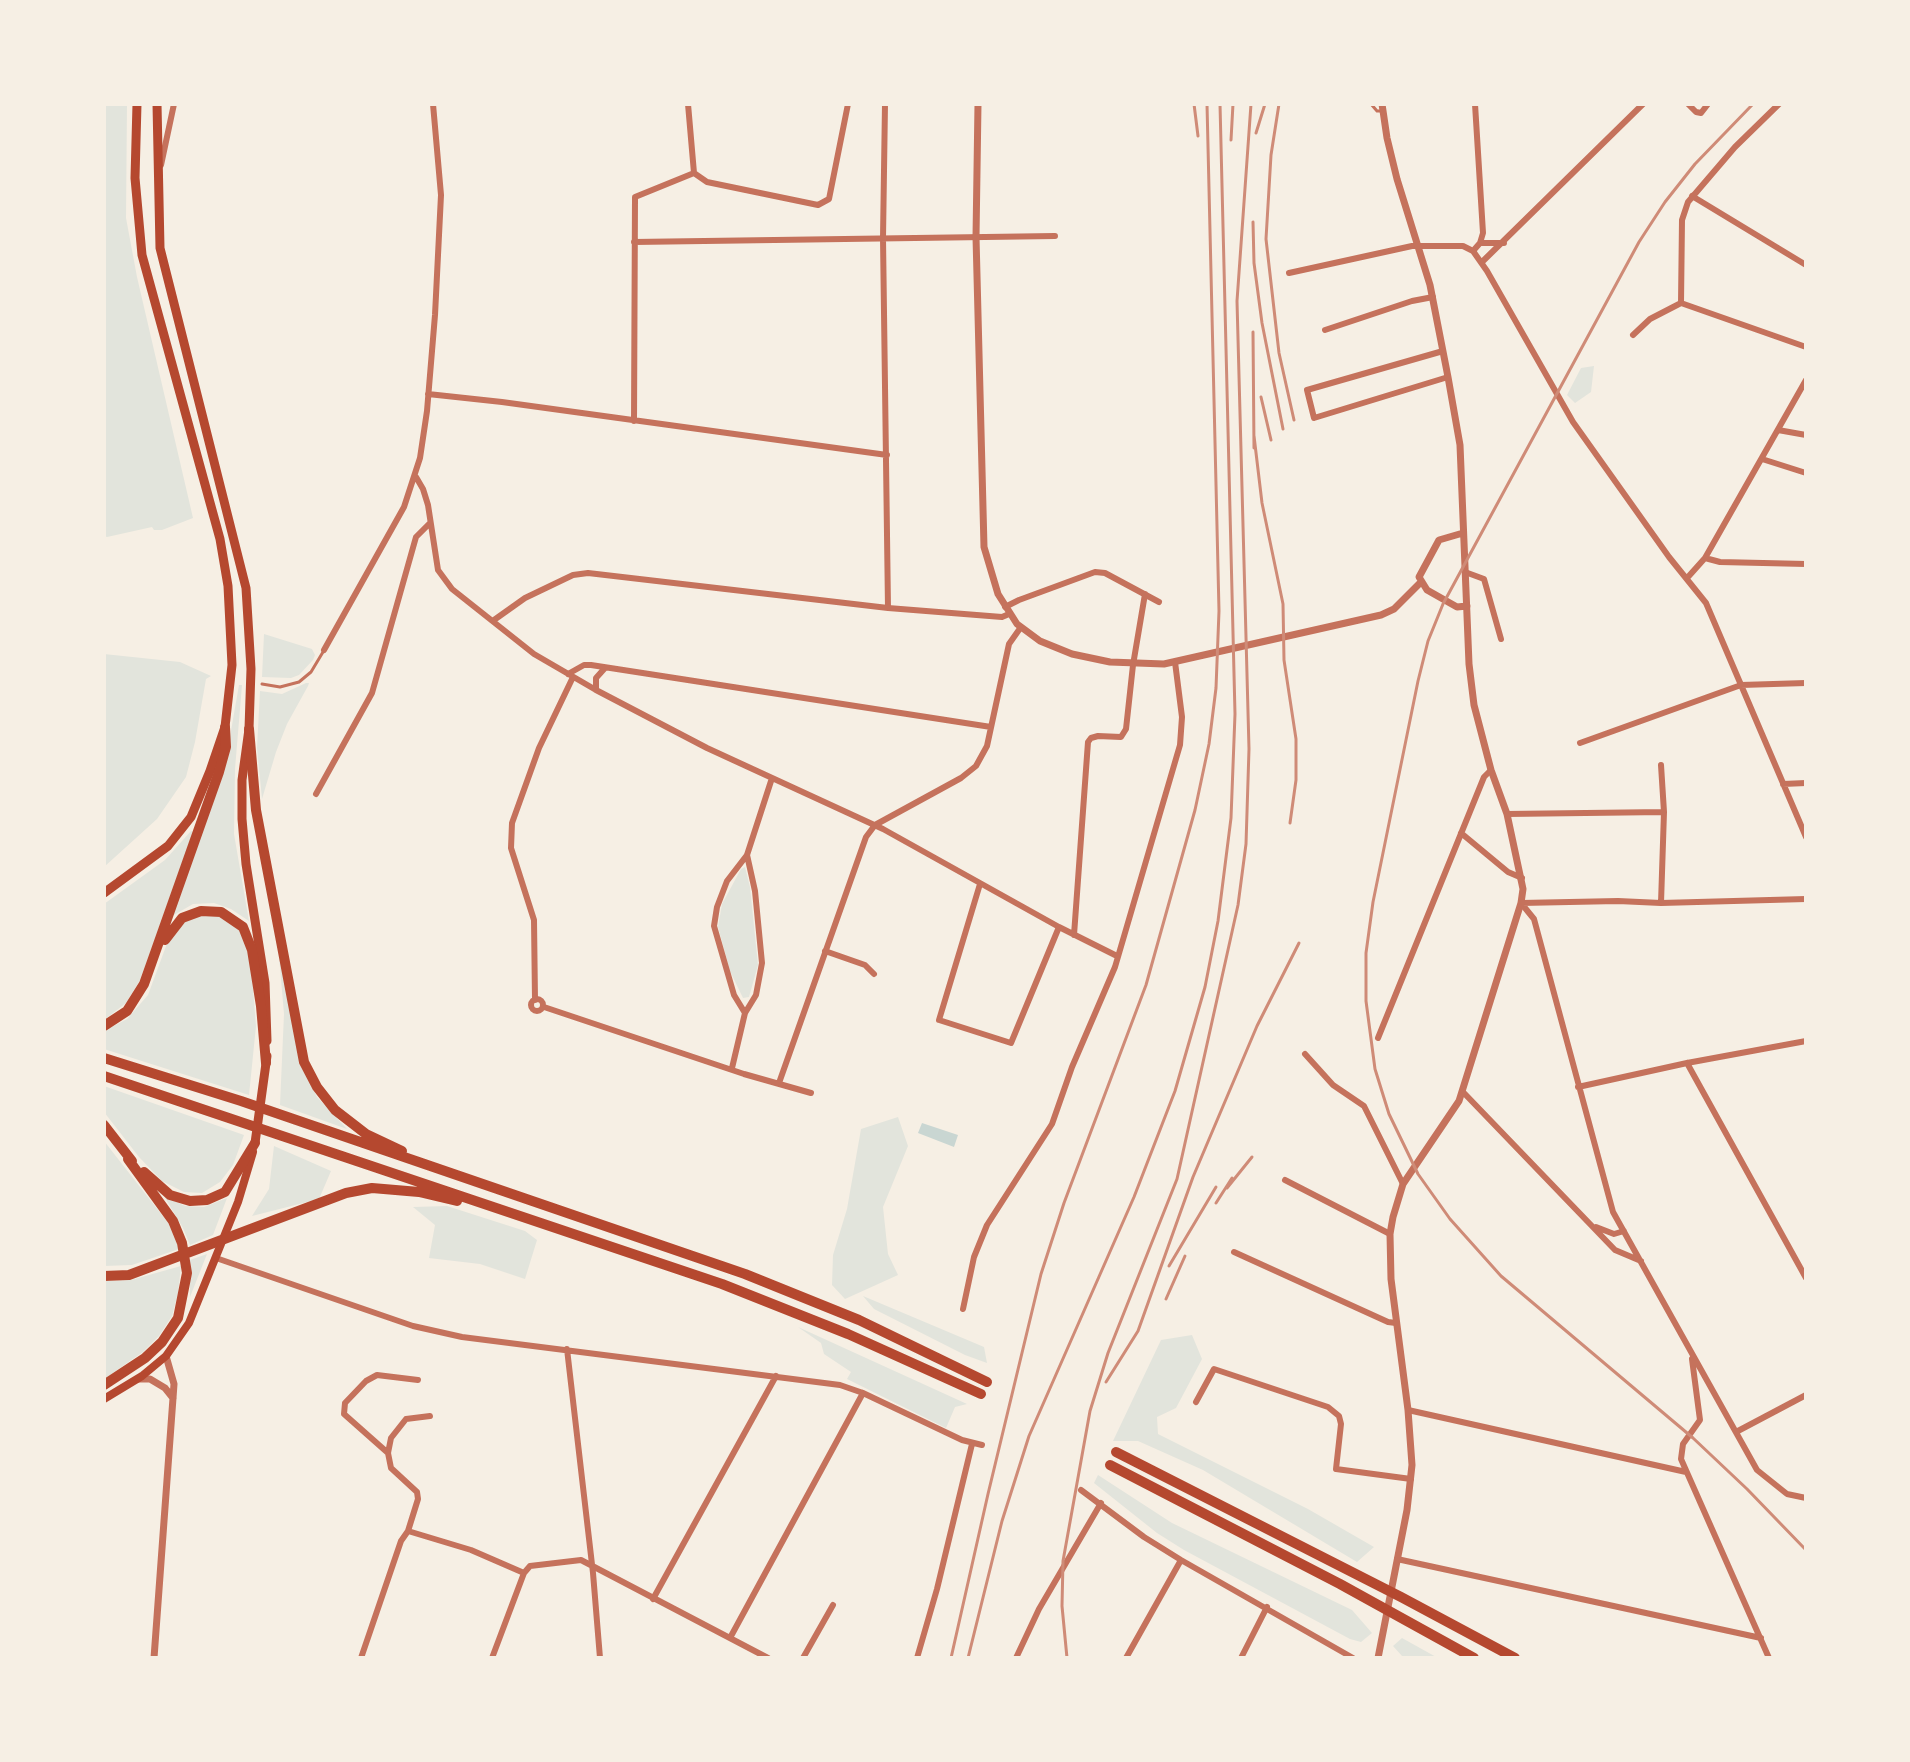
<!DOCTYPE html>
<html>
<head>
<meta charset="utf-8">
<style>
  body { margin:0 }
  #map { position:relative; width:1910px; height:1762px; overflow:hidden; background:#f6efe4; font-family:"Archivo Narrow",sans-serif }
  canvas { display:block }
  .frame { position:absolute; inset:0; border:106px solid #f6efe4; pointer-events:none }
</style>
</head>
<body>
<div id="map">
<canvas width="1910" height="1762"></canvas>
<div class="frame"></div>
</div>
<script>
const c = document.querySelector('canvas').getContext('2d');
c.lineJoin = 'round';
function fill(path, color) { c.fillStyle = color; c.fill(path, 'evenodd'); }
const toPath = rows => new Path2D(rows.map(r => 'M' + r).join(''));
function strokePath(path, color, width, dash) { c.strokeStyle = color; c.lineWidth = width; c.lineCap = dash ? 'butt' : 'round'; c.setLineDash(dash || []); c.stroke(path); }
const green = toPath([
  [104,104,127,104,126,218,137,277,193,518,162,530,154,530,152,527,107,537,104,536],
  [1594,366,1591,392,1575,403,1567,395,1581,368],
  [264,634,312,649,315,655,313,660,299,675,291,678,262,677],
  [104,654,180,662,211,676,206,679,195,742,186,777,157,819,104,867],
  [306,683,309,683,308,686,287,724,276,752,262,799,257,748,260,691,282,694],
  [239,685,242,685,235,769,234,834,249,921,231,909,214,903,193,904,174,915,172,913,225,765],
  [191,831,193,832,140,980,126,1003,104,1020,104,904,165,860],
  [745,867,750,887,758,965,749,997,743,998,730,971,718,927,722,904,741,869],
  [217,915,237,926,245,940,251,963,256,1026,249,1095,104,1049,104,1031,127,1019,148,995,169,938,181,924,195,916],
  [279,956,309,1081,317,1097,347,1129,280,1105,284,1014],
  [104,1086,244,1135,233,1165,220,1182,202,1193,184,1192,162,1181,139,1157,104,1112],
  [898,1117,908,1146,883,1207,888,1254,898,1275,845,1299,832,1285,833,1255,847,1209,861,1129],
  [104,1141,169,1224,179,1249,132,1265,104,1266],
  [274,1146,331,1171,319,1199,252,1216,269,1189],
  [164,1196,185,1206,204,1207,227,1198,213,1235,190,1245,183,1228],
  [447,1206,525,1231,537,1240,525,1279,480,1264,429,1258,435,1225,413,1207],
  [207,1254,190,1297,190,1260],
  [181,1266,178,1293,172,1316,159,1336,143,1352,104,1379,104,1281,131,1280],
  [863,1296,984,1347,987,1363,965,1355,874,1309],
  [798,1327,967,1404,955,1407,946,1428,847,1379,851,1372,824,1354,821,1343],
  [1192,1335,1202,1359,1176,1408,1157,1417,1158,1434,1308,1509,1374,1547,1357,1562,1203,1470,1138,1441,1113,1441,1161,1340],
  [1098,1475,1172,1523,1352,1610,1372,1633,1361,1642,1350,1639,1184,1550,1157,1533,1094,1483],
  [1402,1638,1438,1658,1407,1658,1402,1656,1393,1646]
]);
const water = toPath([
  [922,1123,958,1135,954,1147,918,1133]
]);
const service = toPath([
  [1371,104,1377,111,1383,111],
  [262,684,280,687,299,682,311,672,323,652]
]);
const minor = toPath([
  [688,104,694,173],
  [885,104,883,238,888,608],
  [1688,104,1696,112,1701,113,1708,104],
  [1779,104,1735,147,1688,202,1682,220,1681,303,1806,347],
  [161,165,174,104],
  [694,173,707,182,818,205,829,199,848,104],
  [1692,196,1806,265],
  [634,242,1055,236],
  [1480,243,1504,243],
  [1473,251,1480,243,1483,233,1475,104],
  [1482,262,1643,104],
  [1289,273,1412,246,1463,246,1473,251,1487,271,1573,422,1669,557,1706,603,1806,837],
  [1325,330,1412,301,1433,297],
  [1633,335,1650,319,1681,303],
  [1443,351,1307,390,1314,418,1448,377],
  [428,394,502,402,887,455],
  [634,421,635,197,694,173],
  [1778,430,1806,435],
  [1762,459,1806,473],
  [416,477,423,489,428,505,438,570,452,589,534,654,596,690,707,748,883,829,1059,927,1117,956],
  [1705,558,1720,562,1806,564],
  [1465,572,1484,579,1501,639],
  [1688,577,1705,558,1806,380],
  [1005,607,1019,600,1095,572,1105,573,1159,602],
  [494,620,525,598,573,575,588,573,888,608,1002,617,1009,614],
  [324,650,404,507,420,458,427,411,435,315,441,195,433,104],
  [568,674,584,665,591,665,991,727],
  [596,690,596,678,605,668],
  [1580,743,1741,685,1806,683],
  [1661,765,1664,812,1661,903],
  [1783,784,1806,783],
  [316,794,372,693,416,537,430,523],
  [1507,814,1664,812],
  [1461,833,1508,872,1522,878],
  [980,884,939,1020,1011,1043,1059,927],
  [1521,903,1534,919,1613,1212,1757,1470,1787,1494,1806,1498],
  [1521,903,1618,901,1661,903,1806,899],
  [1074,935,1088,742,1091,738,1098,736,1121,737,1126,729,1133,665,1145,594],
  [825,951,865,965,874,974],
  '531 1005a6 6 0 1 1 12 0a6 6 0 1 1-12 0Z',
  [535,1000,534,920,511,848,512,823,539,748,573,677],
  [544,1007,744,1074,811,1093],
  [745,1013,734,995,714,926,717,907,727,881,747,855,772,778],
  [1378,1038,1484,777,1491,770],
  [1305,1054,1333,1085,1364,1106,1403,1184],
  [1687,1063,1806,1278],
  [732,1068,745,1013,756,995,762,963,755,891,747,855],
  [779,1083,866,837,875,825,961,778,976,766,987,746,1009,644,1021,627],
  [1578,1087,1687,1063,1806,1041],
  [1463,1092,1615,1250,1641,1261],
  [1285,1180,1390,1234],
  [1596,1227,1614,1234,1624,1231],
  [1234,1252,1388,1322,1396,1323],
  [216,1258,413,1326,462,1337,840,1385,863,1393,962,1440,982,1445],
  [963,1309,974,1257,987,1225,1052,1124,1072,1067,1115,967,1180,745,1182,717,1175,662],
  [567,1349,593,1573,600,1658],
  [1692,1359,1700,1420,1683,1444,1681,1459,1769,1658],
  [1196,1402,1214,1369,1328,1407,1339,1416,1341,1424,1336,1469,1411,1479],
  [1408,1410,1686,1472],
  [1736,1432,1806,1395],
  [388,1453,344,1414,345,1403,366,1381,377,1375,418,1380],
  [1081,1490,1144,1537,1181,1560,1353,1658],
  [408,1531,471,1550,524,1573],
  [1397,1559,1761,1638],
  [653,1599,776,1376],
  [730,1638,863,1393],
  [361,1658,401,1541,408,1531,418,1499,417,1492,391,1468,388,1453,391,1438,406,1419,430,1416],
  [492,1658,524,1573,530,1566,581,1560,768,1658],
  [803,1658,833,1605],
  [917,1658,937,1589,972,1444],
  [1016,1658,1039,1609,1101,1503],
  [1126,1658,1181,1560],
  [1241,1658,1267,1607]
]);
const tertiary = toPath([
  [978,104,976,237,984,547,998,594,1017,624,1040,641,1072,654,1110,662,1164,664,1381,615,1394,609,1420,583],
  [1463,533,1439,540,1419,577,1427,590,1457,607,1467,606],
  [139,1379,150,1379,165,1388,173,1398],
  [154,1658,173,1398,174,1384,166,1356],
  [1378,1658,1407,1510,1412,1465,1408,1410,1391,1279,1390,1234,1393,1217,1403,1184,1459,1101,1521,903,1523,889,1507,814,1491,770,1474,705,1469,664,1460,445,1448,377,1430,285,1397,179,1387,138,1382,104]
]);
const secondary = toPath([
  [104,1399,142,1376,166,1356,189,1323,238,1202,253,1152]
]);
const primary = toPath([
  [157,104,160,248,246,588,251,669,249,729,242,780,242,819,246,864,265,983,267,1041],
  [104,893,168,846,191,817,210,771,225,727,232,665,228,586,220,539,142,255,135,178,137,104],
  [255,1143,267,1056]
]);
const motorway = toPath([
  [249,729,256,810,304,1062,317,1087,335,1110,366,1134,402,1151],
  [165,940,182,918,201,911,221,912,243,927,252,950,261,1006,266,1063],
  [104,1026,127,1011,144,984,219,772,226,747,225,727],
  [104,1058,241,1101,745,1274,859,1320,987,1382],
  [104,1076,722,1284,848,1334,981,1394],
  [104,1125,132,1161],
  [144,1172,170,1195,190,1201,207,1200,225,1192,255,1143],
  [104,1276,129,1275,346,1193,372,1188,419,1192,457,1201],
  [104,1385,145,1358,162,1342,178,1318,187,1273,182,1243,173,1221,128,1159],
  [1116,1452,1401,1597,1515,1658],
  [1110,1465,1340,1584,1474,1658]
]);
const rail = toPath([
  [1194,104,1198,136],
  [1279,104,1271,155,1266,239,1279,353,1294,420],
  [1753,104,1695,164,1665,202,1639,242,1443,604,1428,641,1418,681,1373,902,1366,953,1366,1001,1375,1069,1389,1114,1418,1174,1450,1219,1501,1276,1693,1438,1747,1489,1806,1550],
  [1256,133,1265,104],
  [1231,140,1233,104],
  [1253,222,1254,263,1262,323,1283,429],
  [1253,332,1254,448],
  [1261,397,1271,440],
  [1254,436,1262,503,1283,604,1284,660,1296,739,1296,780,1290,823],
  [1227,1188,1252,1157],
  [1216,1203,1232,1178],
  [1169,1266,1216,1187],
  [1166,1299,1185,1256],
  [1106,1382,1138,1331,1193,1177,1257,1026,1299,943],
  [951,1658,988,1494,1041,1274,1064,1203,1146,985,1195,810,1209,744,1216,688,1219,611,1207,104],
  [968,1658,1002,1521,1029,1436,1134,1197,1175,1091,1205,987,1218,921,1231,818,1235,714,1220,104],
  [1067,1658,1062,1606,1063,1561,1090,1411,1108,1353,1177,1179,1238,905,1246,844,1249,749,1237,301,1251,104]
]);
fill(green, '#e2e4dc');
fill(water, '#c9d6d2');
strokePath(service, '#c5725c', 3);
strokePath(minor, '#c5725c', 6);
strokePath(tertiary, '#c5725c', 7);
strokePath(secondary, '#b5482f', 8);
strokePath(primary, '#b5482f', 9);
strokePath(motorway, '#b5482f', 10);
strokePath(rail, '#cf8b77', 3);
</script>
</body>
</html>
